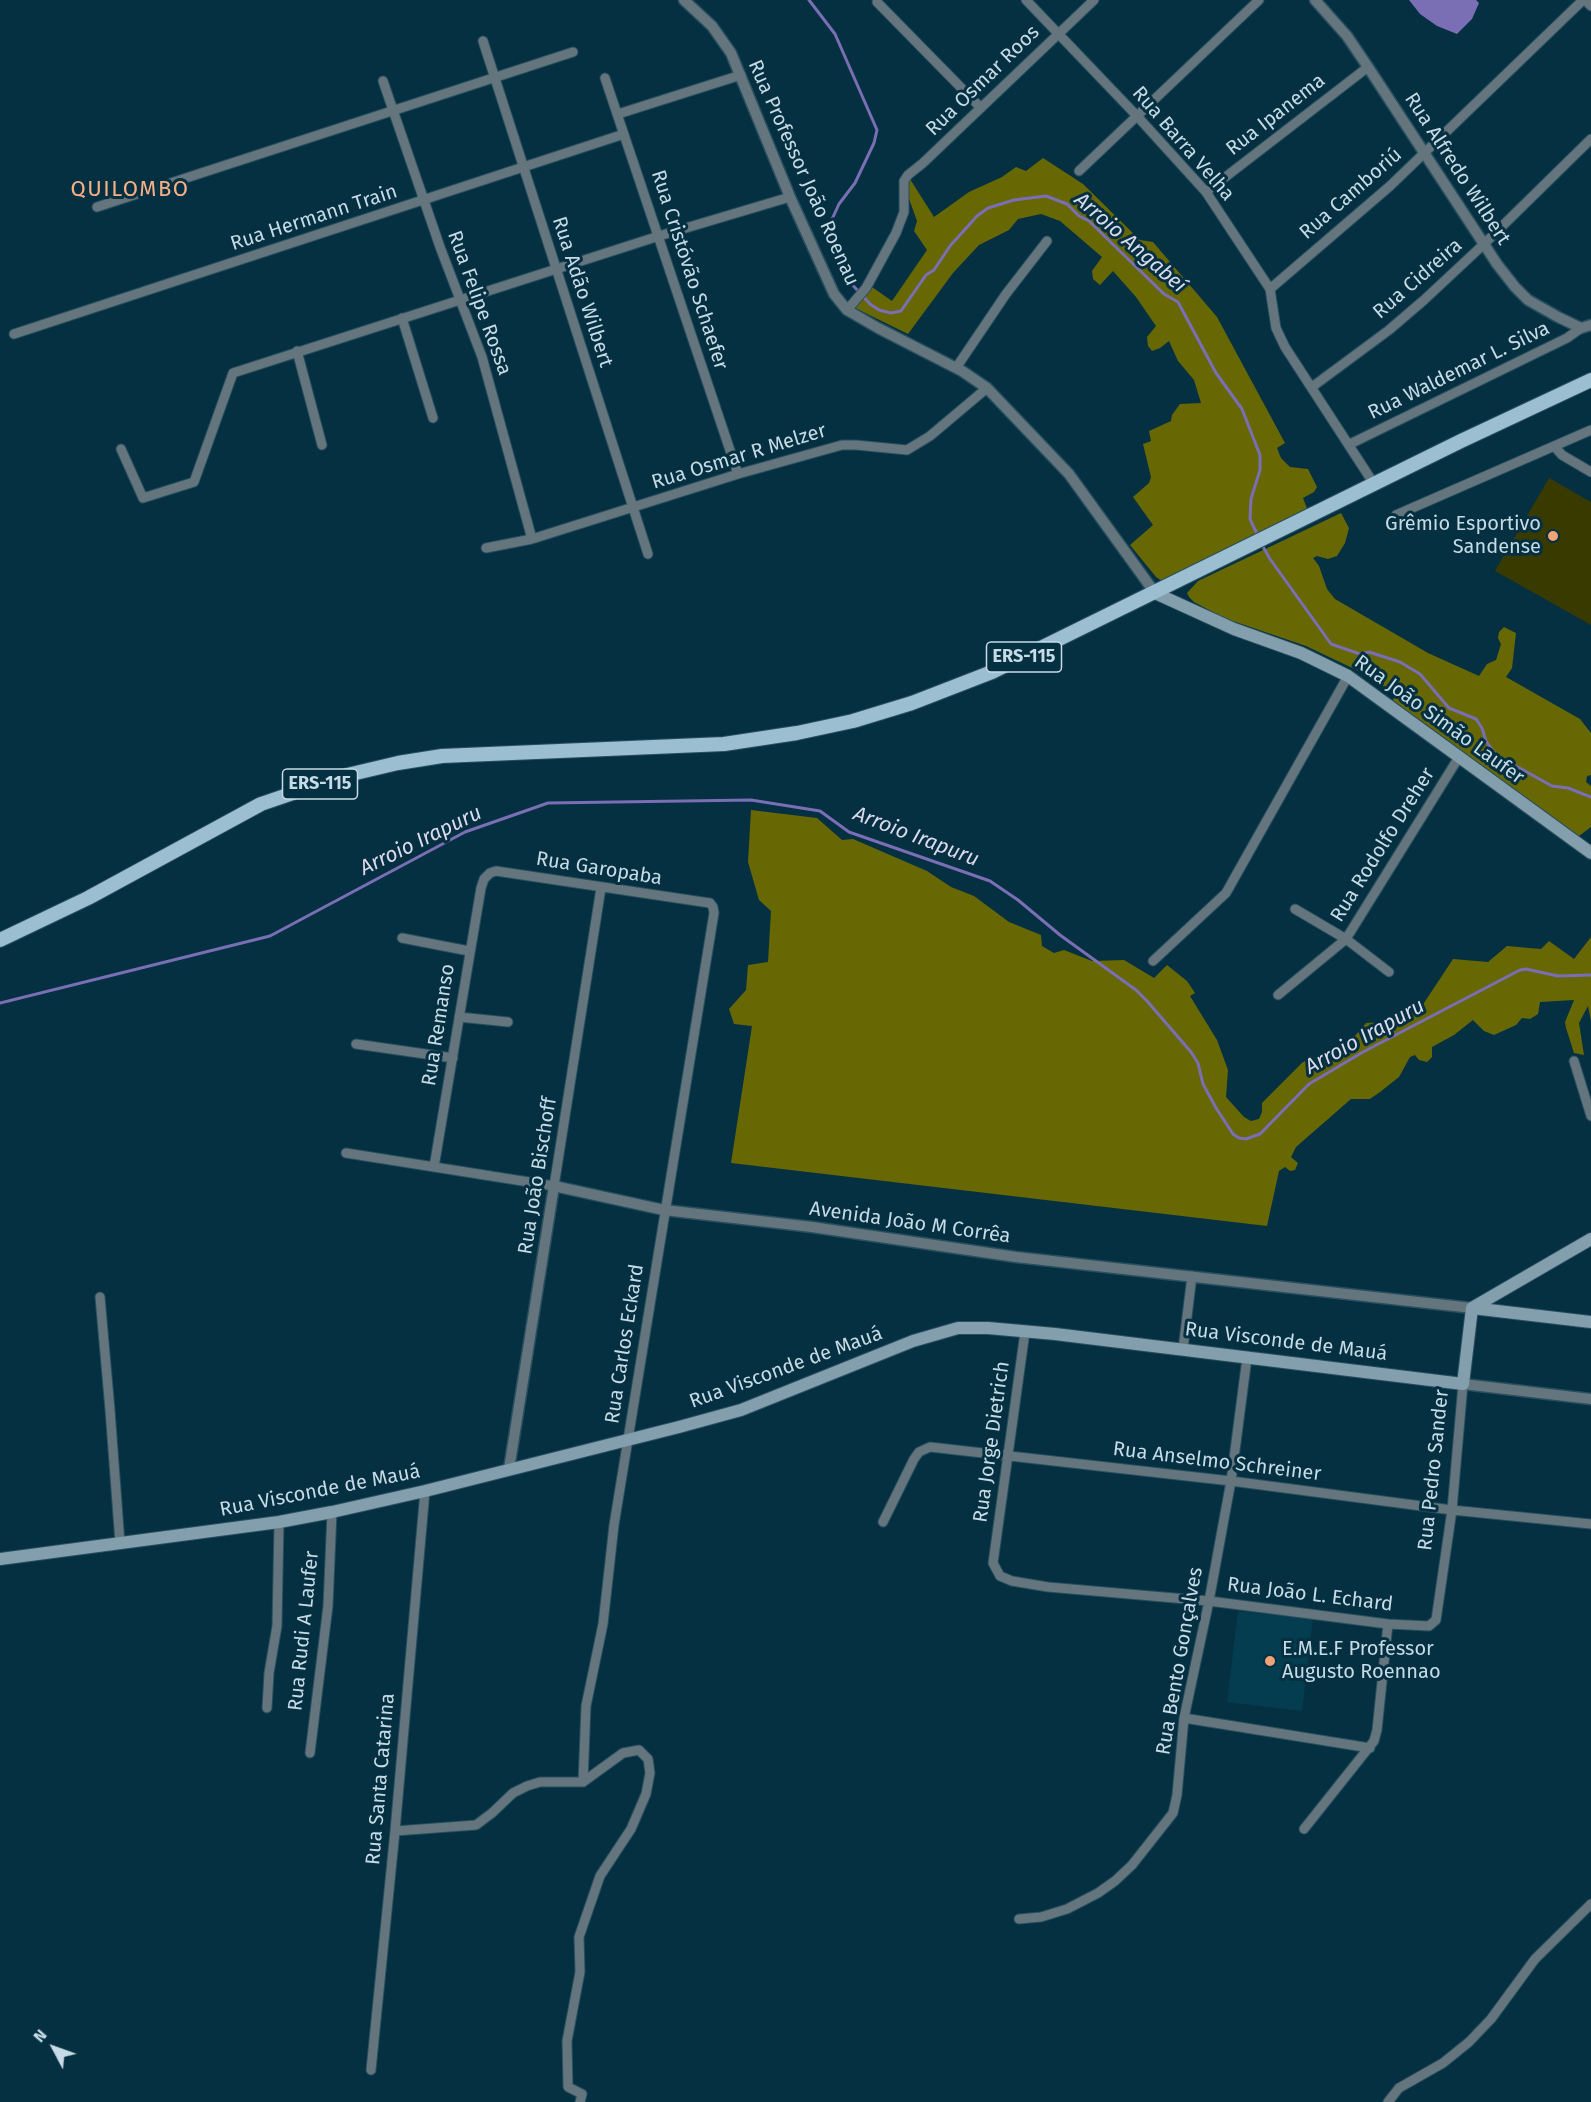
<!DOCTYPE html>
<html>
<head>
<meta charset="utf-8">
<style>
  body { margin:0 }
  #map { position:relative; width:1591px; height:2102px; overflow:hidden; background:#053041; font-family:"Fira Sans",sans-serif }
  canvas { display:block }
  .north { position:absolute; left:24px; top:2018px; width:60px; height:60px; -webkit-text-stroke:4px #053041; paint-order:stroke; rotate:311deg; font-size:16px; font-weight:700; line-height:24px; text-align:center; color:#c6dbe6 }
  .north::after { content:''; display:block; margin:auto; width:21px; height:27px; background:#c6dbe6; clip-path:polygon(50% 0,100% 100%,50% 72%,0 100%) }
</style>
</head>
<body>
<div id="map">
<canvas width="1591" height="2102"></canvas>
<div class="north">N</div>
</div>
<script>
const c = document.querySelector('canvas').getContext('2d');
c.lineJoin = 'round';
function fill(path, color) { c.fillStyle = color; c.fill(path, 'evenodd'); }
const toPath = rows => new Path2D(rows.map(r => 'M' + r).join(''));
function strokePath(path, color, width, dash) { c.strokeStyle = color; c.lineWidth = width; c.lineCap = dash ? 'butt' : 'round'; c.setLineDash(dash || []); c.stroke(path); }
function label(font, color, halo, rows, align = 'center') {
  c.font = font + ' "Fira Sans",sans-serif'; c.lineWidth = 6; c.setLineDash([]); c.textBaseline = 'middle'; c.strokeStyle = halo; c.fillStyle = color; for (const [text, x, y, turn = 0] of rows) {
    c.save(); c.translate(x, y); c.rotate((+turn || 0) * Math.PI / 180); c.textAlign = isNaN(turn) ? turn : align; if (halo) c.strokeText(text, 0, 0); c.fillText(text, 0, 0); c.restore();
  }
}
const built = toPath([
  [1238,1611,1313,1619,1302,1711,1227,1702]
]);
const green = toPath([
  [1549,478,1591,502,1591,625,1495,571]
]);
const forest = toPath([
  [1043,158,1083,184,1140,240,1153,242,1217,317,1285,443,1277,448,1281,458,1290,467,1308,469,1317,487,1314,492,1303,498,1308,511,1162,581,1156,577,1130,545,1153,525,1133,497,1149,483,1151,477,1143,444,1151,441,1149,431,1171,421,1172,415,1180,404,1201,403,1194,380,1178,361,1169,341,1160,348,1152,351,1148,346,1147,337,1156,326,1136,297,1113,271,1100,285,1093,279,1092,271,1102,257,1060,221,1041,214,1018,219,1009,230,979,245,953,273,908,334,853,307,872,287,892,301,927,250,914,231,917,221,908,196,907,186,910,179,934,217,969,192,1002,177,1016,167,1026,171],
  [1341,513,1349,528,1345,543,1337,556,1328,559,1317,556,1313,558,1319,566,1327,589,1335,599,1428,653,1479,676,1487,664,1496,660,1501,644,1498,638,1499,632,1504,627,1516,633,1512,668,1506,677,1580,719,1591,733,1591,775,1587,776,1586,782,1591,786,1591,827,1579,836,1392,701,1396,695,1367,675,1306,646,1224,618,1194,602,1189,597,1187,593,1198,581],
  [751,810,817,818,842,840,853,839,927,871,951,887,974,896,1009,922,1041,935,1042,946,1054,953,1064,950,1092,961,1124,960,1154,978,1167,965,1187,981,1195,993,1190,996,1217,1040,1228,1070,1226,1097,1244,1117,1251,1121,1259,1119,1262,1112,1262,1103,1303,1062,1348,1044,1366,1023,1397,1021,1422,1006,1453,959,1488,962,1507,946,1541,949,1549,941,1574,959,1591,937,1591,1021,1588,1006,1579,1023,1584,1055,1574,1053,1566,1028,1565,1022,1574,1000,1540,1002,1538,1014,1530,1019,1522,1018,1516,1025,1494,1035,1484,1031,1473,1020,1454,1035,1432,1047,1432,1057,1427,1062,1419,1060,1415,1055,1410,1057,1399,1077,1380,1092,1370,1099,1351,1099,1296,1147,1291,1157,1298,1163,1295,1170,1290,1171,1285,1167,1279,1171,1267,1226,731,1163,752,1026,734,1024,729,1009,746,990,748,965,768,962,771,911,759,900,748,862]
]);
const water = toPath([
  [1409,0,1476,0,1479,3,1472,19,1457,34,1437,26,1420,14]
]);
const stream = toPath([
  [809,0,835,34,877,130,874,143,855,183,839,204,828,228,848,280,870,304,879,310,891,313,901,311,926,275,934,270,950,246,977,216,988,208,1014,200,1046,196,1067,204,1079,216,1089,221,1164,294,1178,302,1216,373,1242,409,1260,455,1260,470,1251,499,1250,519,1258,536],
  [1262,545,1270,559,1331,644,1360,654,1369,652,1400,662,1420,674,1449,708,1476,719,1482,728,1486,741,1496,755,1552,786,1568,788,1591,797],
  [0,1003,270,936,465,832,548,803,751,800,820,811,849,832,990,881,1018,900,1060,935,1136,990,1147,1001,1191,1052,1198,1063,1203,1084,1216,1108,1233,1134,1239,1138,1246,1139,1260,1134,1309,1084,1363,1052,1520,970,1526,969,1558,976,1591,975]
]);
const minor = toPath([
  [1026,0,1137,116,1206,192,1270,289,1276,328,1285,347,1374,484],
  [1585,0,1591,6],
  [877,2,981,108],
  [483,41,648,554],
  [605,78,738,474],
  [383,81,440,247,482,357,532,539],
  [618,114,741,75],
  [1079,171,1259,0],
  [1206,192,1368,67],
  [97,207,573,52],
  [1270,289,1390,186,1583,0],
  [847,310,866,288,896,233,904,212,904,181,908,175,923,163,1094,0],
  [402,318,433,418],
  [14,334,624,134],
  [297,351,322,445],
  [956,368,1006,294,1047,241],
  [1312,387,1389,330,1424,300,1484,244,1591,139],
  [1350,444,1567,338,1581,328],
  [1554,446,1562,455,1591,472],
  [121,449,143,498,194,482,233,373,659,236,790,197],
  [1396,515,1591,430],
  [486,548,532,539,738,474,842,445,856,445,907,450,930,436,987,388],
  [1295,909,1346,939,1389,972],
  [402,938,469,951],
  [1153,961,1226,893,1348,676],
  [1278,995,1346,939,1459,757],
  [459,1017,508,1022],
  [356,1044,453,1058],
  [1574,1061,1591,1116],
  [346,1153,554,1186,601,888],
  [434,1167,481,888,484,879,490,873,496,871,703,902,710,903,713,907,714,913,614,1525,603,1624,586,1706,583,1782],
  [100,1297,110,1410,120,1543],
  [1025,1332,993,1563,1000,1576,1012,1581,1048,1587,1209,1601,1388,1624,1429,1626,1436,1620,1452,1510,1463,1384],
  [1183,1349,1192,1276],
  [883,1522,914,1459,919,1452,930,1447,1231,1481,1452,1510,1591,1524],
  [267,1708,269,1673,277,1626,279,1522],
  [1184,1718,1370,1748],
  [310,1753,328,1606,332,1512],
  [1304,1829,1374,1741,1377,1730,1388,1624],
  [395,1831,476,1825,492,1813,513,1793,527,1786,540,1782,583,1782],
  [1019,1919,1041,1917,1067,1909,1098,1893,1115,1881,1132,1865,1173,1813,1177,1795,1184,1718,1209,1601,1231,1481,1247,1358],
  [371,2070,395,1831,425,1491],
  [580,2102,582,2094,568,2087,567,2041,580,1972,579,1937,600,1876,631,1829,646,1794,650,1773,648,1759,639,1750,623,1753,583,1782],
  [1388,2102,1399,2088,1443,2063,1469,2042,1491,2019,1535,1959,1591,1904]
]);
const tertiary = toPath([
  [684,0,712,26,731,53,790,197,834,294,847,310,878,328,962,371,987,388,1069,474,1155,593],
  [1315,0,1347,36,1368,67,1497,264,1515,287,1528,300,1558,317,1581,328,1591,325],
  [1463,1384,1591,1399],
  [509,1469,554,1186,664,1210,812,1227,1016,1257,1472,1308]
]);
const secondary = toPath([
  [1155,593,1234,629,1301,653,1348,676,1591,853],
  [1472,1308,1591,1239],
  [1472,1308,1591,1322],
  [0,1559,279,1522,332,1512,425,1491,679,1427,741,1410,913,1341,958,1328,988,1328,1055,1334,1463,1384,1472,1308]
]);
const primary = toPath([
  [0,940,88,898,261,804,343,776,398,763,442,756,724,744,797,733,853,721,912,703,992,672,1461,441,1591,380]
]);
const markers = [
  [1553,536,6,"#efa377"],
  [1270,1661,6,"#efa377"]
];
const shields = [
  [1024,657,75],
  [320,784,75]
];
const shieldNames = [
  ["ERS-115",1024,657],
  ["ERS-115",320,784]
];
const streetNames = [
  ["Rua Osmar Roos",983,81,-44],
  ["Rua Ipanema",1276,115,-38],
  ["Rua Barra Velha",1183,144,49],
  ["Rua Alfredo Wilbert",1457,169,57],
  ["Rua Professor João Roenau",803,173,66],
  ["Rua Camboriú",1351,194,-41],
  ["Rua Hermann Train",314,218,-18],
  ["Rua Cristóvão Schaefer",689,270,72],
  ["Rua Cidreira",1418,279,-41],
  ["Rua Adão Wilbert",582,292,72],
  ["Rua Felipe Rossa",479,303,70],
  ["Rua Waldemar L. Silva",1459,371,-26],
  ["Rua Osmar R Melzer",739,457,-17],
  ["Rua João Simão Laufer",1439,720,36],
  ["Rua Rodolfo Dreher",1383,845,-58],
  ["Rua Garopaba",599,869,9],
  ["Rua Remanso",439,1025,-81],
  ["Rua João Bischoff",538,1176,-81],
  ["Avenida João M Corrêa",910,1223,8],
  ["Rua Visconde de Mauá",1286,1342,7],
  ["Rua Carlos Eckard",625,1344,-81],
  ["Rua Visconde de Mauá",786,1368,-20],
  ["Rua Jorge Dietrich",992,1442,-82],
  ["Rua Anselmo Schreiner",1217,1462,7],
  ["Rua Pedro Sander",1434,1470,-84],
  ["Rua Visconde de Mauá",320,1491,-11],
  ["Rua João L. Echard",1310,1595,7],
  ["Rua Rudi A Laufer",304,1631,-84],
  ["Rua Bento Gonçalves",1180,1661,-80],
  ["Rua Santa Catarina",381,1779,-85]
];
const poiNames = [
  ["Grêmio Esportivo",1541,524],
  ["Sandense",1541,547],
  ["E.M.E.F Professor",1282,1649,"left"],
  ["Augusto Roennao",1282,1672,"left"]
];
const waterNames = [
  ["Arroio Angabeí",1130,243,41],
  ["Arroio Irapuru",916,837,21],
  ["Arroio Irapuru",421,841,-26],
  ["Arroio Irapuru",1365,1037,-29]
];
const quarterNames = [
  ["QUILOMBO",130,190]
];
fill(built, '#043c50');
fill(green, '#393a00');
fill(forest, '#676803');
fill(water, '#7a6eb5');
strokePath(stream, '#7a6eb5', 3);
strokePath(minor, '#284f5f', 11);
strokePath(tertiary, '#284f5f', 13);
strokePath(secondary, '#284f5f', 14);
strokePath(primary, '#284f5f', 16);
strokePath(minor, '#64757d', 9);
strokePath(tertiary, '#64757d', 10);
strokePath(secondary, '#839eac', 12);
strokePath(primary, '#9bbed0', 14);
for (const [x, y, r, color] of markers) { const dot = new Path2D(); dot.arc(x, y, r, 0, 2 * Math.PI); c.fillStyle = color; c.fill(dot); strokePath(dot, '#053041', 2); }
for (const [x, y, w] of shields) { const box = new Path2D(); box.roundRect(x - w / 2, y - 15, w, 30, 4.5); c.fillStyle = '#053041'; c.fill(box); strokePath(box, '#c6dbe6', 1.5); }
label('bold 18px', '#c6dbe6', null, shieldNames);
label('20px', '#c6dbe6', '#053041', streetNames);
label('20px', '#c6dbe6', '#053041', poiNames, 'right');
label('italic 21px', '#dcdaee', '#053041', waterNames);
c.letterSpacing = '1.5px';
label('22px', '#f7af87', '#053041', quarterNames);
c.letterSpacing = '0px';
</script>
</body>
</html>
